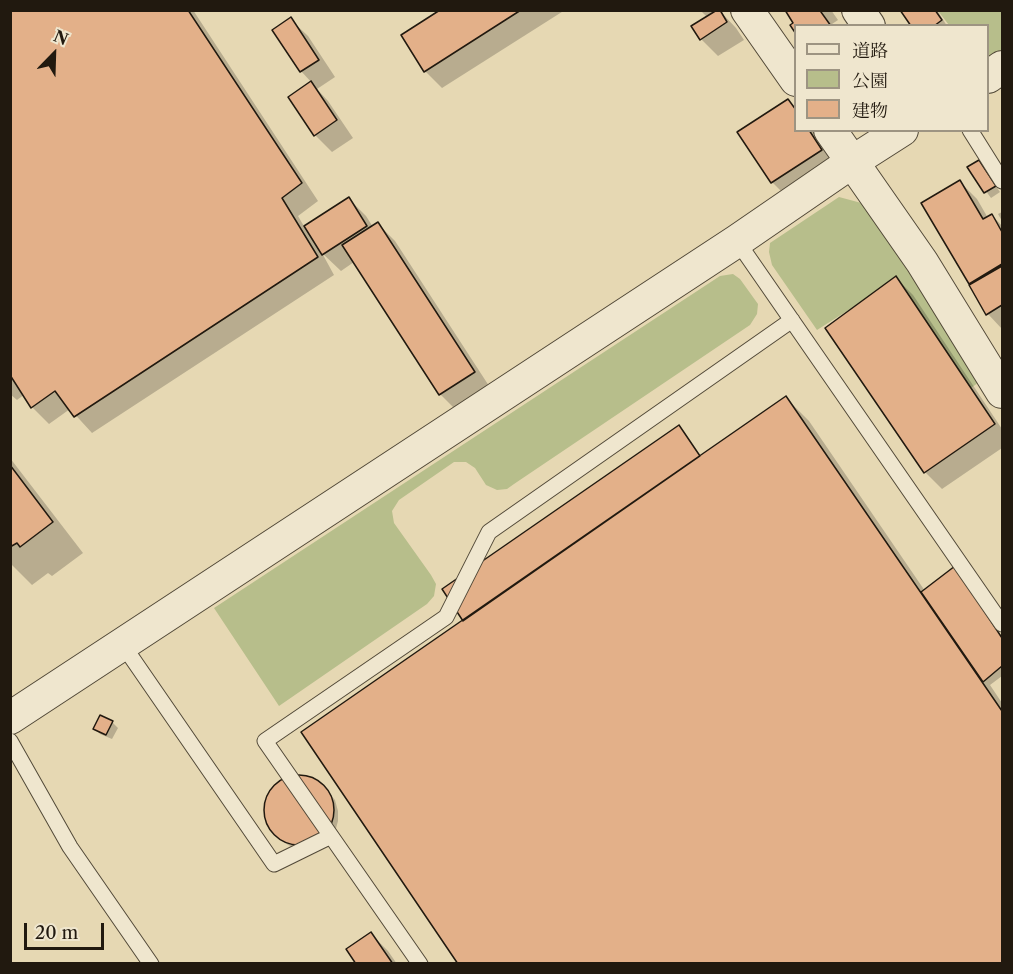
<!DOCTYPE html>
<html>
<head>
<meta charset="utf-8">
<style>
  body { margin:0 }
  #map { position:relative; width:1013px; height:974px; overflow:hidden; background:#e6d8b3; font-family:"Libre Caslon Text","Noto Serif JP",serif }
  canvas { display:block }
  .frame { position:absolute; inset:0; border:12px solid #21190f; pointer-events:none }
  .legend { position:absolute; left:794px; top:24px; width:195px; height:108px; box-sizing:border-box; background:#efe6ce; border:2px solid #9d9482; margin:0; padding:8px 10px; list-style:none; font-size:18px; color:#21190f }
  .legend li { display:flex; align-items:center; gap:12px; height:30px }
  .legend b { width:30px; border:2px solid #9d9482 }
  .north { position:absolute; left:24px; top:24px; width:60px; height:60px; -webkit-text-stroke:4px #efe6ce; paint-order:stroke; rotate:23deg; font-size:16px; font-weight:700; line-height:24px; text-align:center; color:#21190f }
  .north::after { content:''; display:block; margin:auto; width:21px; height:27px; background:#21190f; clip-path:polygon(50% 0,100% 100%,50% 72%,0 100%) }
  .scale { position:absolute; left:24px; top:923px; width:80px; height:27px; box-sizing:border-box; border:3px solid #21190f; border-top:0; padding-left:8px; font-size:18px; line-height:21px; white-space:nowrap; color:#21190f; -webkit-text-stroke:4px #efe6ce; paint-order:stroke }
</style>
</head>
<body>
<div id="map">
<canvas width="1013" height="974"></canvas>
<div class="frame"></div>
<ul class="legend">
<li><b style="height:8px;background:#efe6ce"></b>道路</li>
<li><b style="height:16px;background:#b7be8b"></b>公園</li>
<li><b style="height:16px;background:#e3b089"></b>建物</li>
</ul>
<div class="north">N</div>
<div class="scale">20 m</div>
</div>
<script>
const c = document.querySelector('canvas').getContext('2d');
c.lineJoin = 'round';
function fill(path, color) { c.fillStyle = color; c.fill(path, 'evenodd'); }
const toPath = rows => new Path2D(rows.map(r => 'M' + r).join(''));
function strokePath(path, color, width, dash) { c.strokeStyle = color; c.lineWidth = width; c.lineCap = dash ? 'butt' : 'round'; c.setLineDash(dash || []); c.stroke(path); }
const green = toPath([
  [938,11,1002,11,1002,49,988,59,988,26,949,25],
  [839,197,865,204,979,382,971,388,896,280,817,330,772,265,769,252,770,243],
  [733,274,740,279,758,304,757,314,750,325,514,484,507,489,497,490,486,485,475,468,466,462,454,462,399,500,392,511,394,523,431,575,436,584,434,596,427,604,279,706,214,608,720,276]
]);
const shadow = toPath([
  [10,10,193,10,318,201,298,216,305,228,349,199,366,216,373,227,378,224,395,241,491,389,457,411,440,394,354,262,341,271,322,253,334,275,92,433,70,409,49,424,32,407,25,394,17,400,10,394],
  [442,10,565,10,442,88,425,71],
  [700,10,719,10,736,28,744,40,718,56,701,39,708,18],
  [787,10,831,10,838,20,832,24,833,26,796,26],
  [902,10,937,10,947,26,912,26],
  [290,19,308,36,335,77,317,89,328,101,353,138,332,152,315,135,290,97,312,83,301,71],
  [788,101,796,109,796,130,813,130,838,168,789,199,772,182,740,133],
  [978,162,1000,192,991,198,969,168],
  [960,182,977,199,988,218,992,215,1002,226,1002,329,988,314,970,283],
  [1002,212,1002,221,998,214],
  [896,278,913,295,1002,429,1002,448,942,489,925,472],
  [786,398,809,421,925,591,960,573,1002,637,1002,676,990,685,1002,703,1002,964,460,964,701,458],
  [10,458,83,553,52,576,48,573,32,585,10,563],
  [112,722,118,728,112,739,100,734,95,729],
  [292,777,313,779,322,785,335,800,338,811,338,821,335,832,298,849,288,845,274,833,268,824,266,804,269,795,283,780],
  [371,934,388,951,397,964,358,964]
]);
const building = toPath([
  [10,10,188,10,302,183,282,198,318,257,74,417,55,391,31,408,10,375,10,10],
  [440,10,521,10,424,72,401,35,440,10],
  [717,10,720,10,727,22,700,40,691,26,717,10],
  [785,10,824,10,821,12,831,26,796,26,796,34,790,25,793,23,785,10],
  [900,10,935,10,942,20,934,26,911,26,900,10],
  [291,17,319,60,300,72,272,30,291,17],
  [311,81,337,120,314,136,288,97,311,81],
  [788,99,796,110,796,130,809,130,822,150,771,183,737,132,788,99],
  [979,160,996,186,984,193,967,167,979,160],
  [960,180,983,219,992,214,1002,232,1002,264,969,284,921,203,960,180],
  [349,197,367,226,322,255,304,226,349,197],
  [378,222,475,372,439,395,342,245,378,222],
  [1002,266,1002,305,986,315,969,285,1002,266],
  [896,276,995,424,924,473,825,328,896,276],
  [786,396,1002,711,1002,964,458,964,301,732,786,396],
  [679,425,700,456,463,621,442,589,679,425],
  [10,465,53,522,20,547,17,543,10,547,10,465],
  [955,566,1002,638,1002,666,983,682,921,592,955,566],
  [100,715,113,721,106,735,93,729,100,715],
  '264 810a35 35 0 1 1 70 0a35 35 0 1 1-70 0Z',
  [371,932,393,964,356,964,346,949,371,932]
]);
const lane = toPath([
  [970,130,1002,181],
  [737,241,1002,624],
  [123,645,274,864,331,836,420,964],
  [10,741,70,847,151,964],
  [331,836,265,741,446,617,489,532,792,320]
]);
const street = toPath([
  [747,10,796,80],
  [858,10,869,26],
  [988,77,1002,67],
  [830,130,922,262,1002,392],
  [10,718,737,241,852,162,902,130]
]);
fill(green, '#b7be8b');
fill(shadow, '#0003');
fill(building, '#e3b089');
strokePath(building, '#21190f', 1.5);
strokePath(lane, '#524938', 17);
strokePath(street, '#524938', 34);
strokePath(lane, '#efe6ce', 15);
strokePath(street, '#efe6ce', 32);
</script>
</body>
</html>
